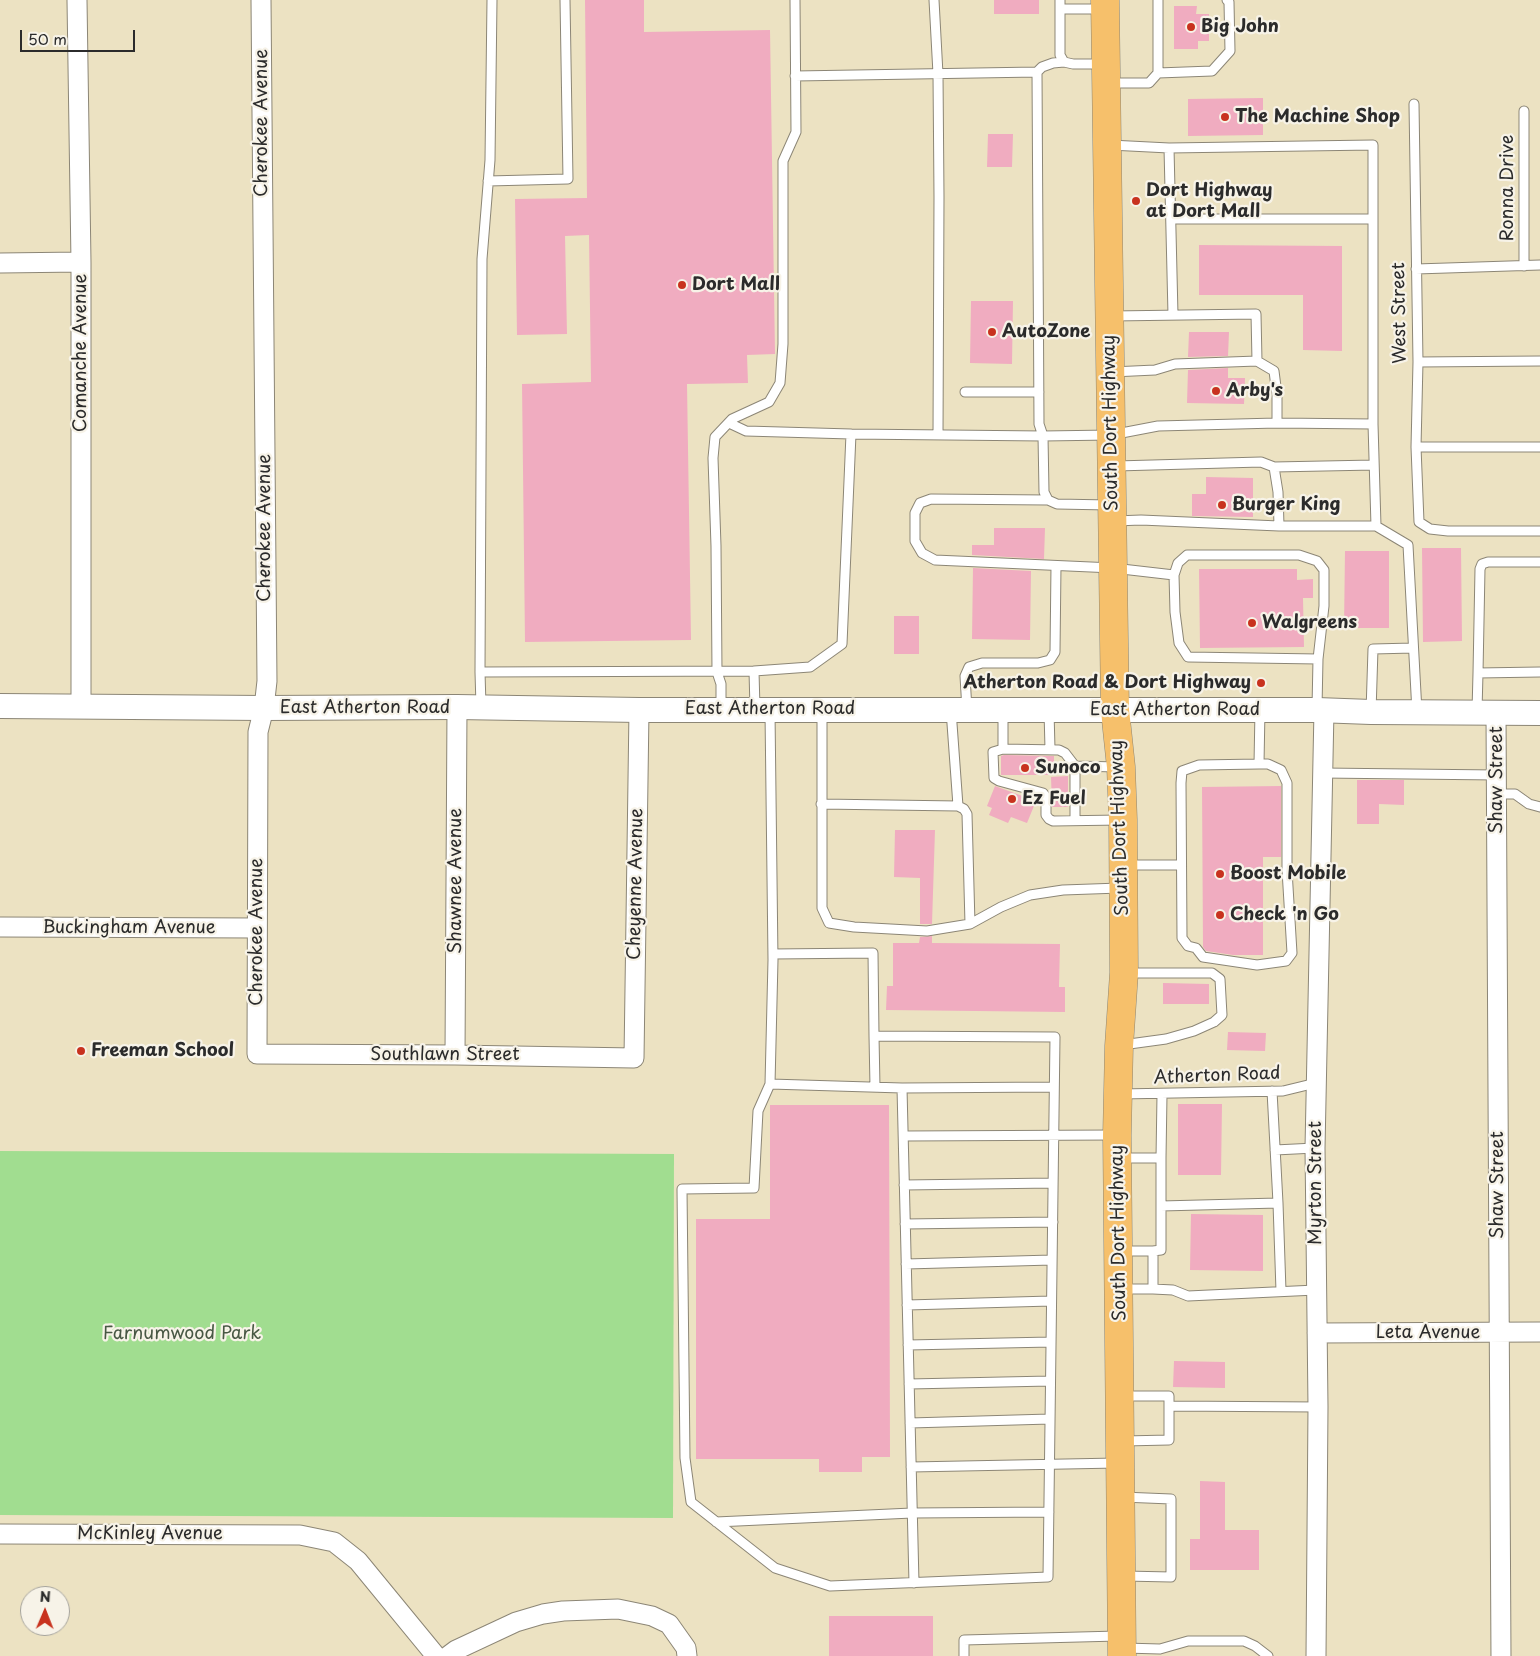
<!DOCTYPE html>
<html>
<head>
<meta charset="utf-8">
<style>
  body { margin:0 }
  #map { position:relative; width:1540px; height:1656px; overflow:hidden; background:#ece2c2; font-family:"Playpen Sans",sans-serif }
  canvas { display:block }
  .north { position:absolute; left:20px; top:1586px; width:50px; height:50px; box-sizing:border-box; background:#f7f3e8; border:1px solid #a5a39c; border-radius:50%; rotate:1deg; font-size:14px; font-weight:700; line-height:20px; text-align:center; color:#2b2b2b }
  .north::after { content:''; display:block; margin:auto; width:18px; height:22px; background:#c8321e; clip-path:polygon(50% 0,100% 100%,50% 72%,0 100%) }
  .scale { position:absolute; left:20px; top:30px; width:115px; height:22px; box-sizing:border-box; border:2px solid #2b2b2b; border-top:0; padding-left:6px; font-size:15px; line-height:18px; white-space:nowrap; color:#2b2b2b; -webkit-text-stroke:4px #f7f3e8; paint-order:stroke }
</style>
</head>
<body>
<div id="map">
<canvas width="1540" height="1656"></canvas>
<div class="north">N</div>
<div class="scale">50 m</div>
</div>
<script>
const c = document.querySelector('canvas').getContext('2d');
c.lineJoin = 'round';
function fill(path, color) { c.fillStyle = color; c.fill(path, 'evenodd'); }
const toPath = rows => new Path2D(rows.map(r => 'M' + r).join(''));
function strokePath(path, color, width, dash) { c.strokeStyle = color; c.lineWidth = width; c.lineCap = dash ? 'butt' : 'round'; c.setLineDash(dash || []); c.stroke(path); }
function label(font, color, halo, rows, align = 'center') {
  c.font = font + ' "Playpen Sans",sans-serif'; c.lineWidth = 4.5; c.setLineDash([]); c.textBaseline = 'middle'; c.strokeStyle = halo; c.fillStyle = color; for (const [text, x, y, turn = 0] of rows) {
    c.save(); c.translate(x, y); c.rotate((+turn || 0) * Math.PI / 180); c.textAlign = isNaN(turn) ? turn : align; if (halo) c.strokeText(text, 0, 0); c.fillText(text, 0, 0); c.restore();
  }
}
const green = toPath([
  [0,1151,674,1154,673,1518,0,1515]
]);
const building = toPath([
  [585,0,644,0,644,32,770,30,775,354,747,355,748,383,687,384,691,640,525,642,522,384,591,382,589,235,565,236,567,334,517,335,515,199,587,198],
  [994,0,1039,0,1039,14,994,14],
  [1174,6,1197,6,1196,14,1209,14,1209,41,1198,41,1198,49,1174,49],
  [1263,98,1263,135,1188,136,1188,99],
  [988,134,1013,134,1012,167,987,167],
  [1199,245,1342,246,1342,351,1303,350,1303,295,1199,295],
  [971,301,1013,301,1012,364,970,363],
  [1189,332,1229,332,1228,356,1188,357],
  [1228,368,1228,378,1245,378,1244,404,1187,403,1188,370],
  [1206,477,1253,478,1253,517,1192,516,1192,494,1206,494],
  [994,528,1045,528,1044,559,972,555,972,545,994,545],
  [1422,548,1461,548,1462,641,1423,642],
  [1345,551,1389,551,1389,628,1344,628],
  [973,568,1031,571,1030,640,972,639],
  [1199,569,1297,569,1297,580,1313,579,1313,598,1303,598,1304,647,1200,648],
  [894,616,919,616,919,654,894,654],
  [1004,755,1054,756,1054,775,1001,775,1001,756],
  [1068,776,1068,807,1052,807,1051,777],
  [1357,780,1404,780,1404,805,1379,804,1379,824,1357,824],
  [995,786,1036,801,1027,823,1011,817,1008,823,989,815,992,808,987,806],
  [1281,786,1281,857,1263,857,1263,955,1233,955,1206,951,1203,947,1202,787],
  [895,830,935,830,932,924,920,924,920,878,894,877],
  [932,936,932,943,1060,944,1059,987,1065,987,1065,1012,886,1010,887,986,893,986,893,943,919,943,920,937],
  [1163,983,1209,984,1209,1004,1163,1004],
  [1228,1032,1266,1033,1265,1051,1227,1050],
  [1178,1104,1222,1104,1221,1175,1178,1175],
  [770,1105,889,1105,890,1457,862,1457,862,1472,819,1472,819,1459,696,1459,696,1219,770,1219],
  [1191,1214,1263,1215,1263,1271,1190,1270],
  [1174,1361,1225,1362,1225,1388,1173,1387],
  [1200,1481,1225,1482,1225,1530,1259,1530,1259,1570,1190,1570,1190,1539,1200,1539],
  [829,1616,933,1616,933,1656,829,1656]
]);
const service = toPath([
  [492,0,490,160,482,259,480,672,754,671,755,709],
  [934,0,938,74,939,197,938,435],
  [1060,0,1060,55,1064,62,1073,64,1103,64],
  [1060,9,1102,9],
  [1064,62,1053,63,1042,67,1037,72,1039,424,1043,436,1111,435,1158,426,1277,423,1277,395,1274,371,1257,361,1175,364,1155,370,1112,372],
  [1158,73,1212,71,1230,51,1229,2,1227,0],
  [795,76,1037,72],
  [1109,83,1149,83,1158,73,1158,0],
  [1414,104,1418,362,1416,447,1419,522,1430,529,1448,531,1540,531],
  [1110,145,1169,148,1373,145,1373,424,1376,526,1408,545,1417,712],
  [1169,148,1173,315],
  [488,181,568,179,565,0],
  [1171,219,1373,219],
  [1524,266,1524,111],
  [1416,269,1540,265],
  [1112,316,1256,314,1257,361],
  [1418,362,1540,361],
  [965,392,1039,392],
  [729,423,746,431,851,434,1043,436,1044,492,1048,500,1057,504,1109,505],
  [1277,423,1373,424],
  [1416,447,1540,447],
  [1116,466,1261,462,1274,467,1374,465],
  [1274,467,1278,492,1279,526],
  [1048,500,931,499,920,503,915,513,915,541,922,553,935,560,1113,568,1174,575,1175,612,1179,643,1188,657,1318,659,1324,606,1324,570,1317,561,1299,555,1187,555,1178,563,1174,575],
  [1115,521,1141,520,1279,526,1376,526],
  [754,671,810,667,842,644,851,434],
  [480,672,481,706],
  [1478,673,1480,569,1482,564,1488,562,1540,562],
  [1317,708,1318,659],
  [721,709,721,684,717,672,716,546,713,458,715,437,732,419,769,402,780,383,783,344,783,161,796,132,795,0],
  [951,710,958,806],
  [967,710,965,676,969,667,982,663,1038,663,1050,660,1055,652,1056,566],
  [1049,711,1050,749],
  [1477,711,1478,673,1540,672],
  [770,712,773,960,770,1084,902,1088,1054,1087],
  [822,712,822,908,829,923,854,927,927,931,970,924,1001,907,1030,895,1063,890,1120,888],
  [1003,712,1003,749],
  [1371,712,1373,649,1413,648],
  [1259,764,1268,764,1281,770,1287,783,1287,870,1292,953,1286,961,1257,965,1203,957,1196,948,1188,946,1182,938,1181,783,1182,771,1199,765,1259,764,1260,710],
  [1075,766,1118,767],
  [1322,773,1497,775],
  [1497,794,1515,794,1529,804,1540,807],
  [821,804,958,806,964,809,967,814,970,924],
  [1075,820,1075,766,1065,753,1059,750,1003,749,993,752,994,778,999,781,1043,793,1046,797,1046,815,1049,819,1053,821,1121,820],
  [1126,865,1181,865],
  [773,954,873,953,874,1036],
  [1122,1045,1166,1039,1194,1031,1214,1022,1222,1015,1220,979,1212,973,1127,973],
  [770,1084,758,1111,754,1188,682,1189,685,1458,691,1502,775,1568,830,1586,1048,1577,1055,1037,874,1036,875,1087],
  [902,1088,914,1583],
  [1120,1094,1283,1091,1316,1083],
  [904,1136,1115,1135],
  [1275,1150,1315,1148],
  [1121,1158,1161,1158,1161,1250,1153,1251],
  [1161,1158,1162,1095],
  [904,1185,1053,1183],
  [1278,1203,1281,1291],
  [1161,1206,1278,1203,1272,1091],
  [905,1224,1053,1222],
  [906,1264,1052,1260],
  [1120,1289,1153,1289,1153,1251,1122,1251],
  [1153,1289,1173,1290,1188,1296,1316,1290],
  [907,1305,1051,1301],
  [908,1345,1051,1342],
  [909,1384,1050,1381],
  [1123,1396,1169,1396,1169,1440,1124,1441],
  [1169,1406,1318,1407],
  [910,1423,1050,1419],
  [911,1467,1117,1463],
  [1122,1497,1171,1499,1171,1577,1124,1576],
  [716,1522,912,1513,1049,1512],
  [1124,1648,1160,1649,1188,1641,1244,1641,1255,1646,1268,1656],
  [964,1656,964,1640,1118,1636]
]);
const minor = toPath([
  [77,0,81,262,81,706],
  [261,0,267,681,264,708,258,732,257,1054,455,1055,634,1058,639,710],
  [0,263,81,262],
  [1496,714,1501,1656],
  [0,927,257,928],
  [455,1055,457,707],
  [1317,1333,1540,1332],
  [0,1534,300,1535,334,1542,358,1561,436,1656],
  [448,1656,456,1650,516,1622,543,1614,563,1611,618,1609,652,1616,669,1624,686,1648,687,1656],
  [1316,1656,1318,1407,1315,1148,1324,710]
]);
const tertiary = toPath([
  [0,706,264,708,457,707,639,710,1317,710,1371,712,1540,713]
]);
const primary = toPath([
  [1105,0,1115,710,1121,767,1123,820,1124,973,1119,1046,1117,1135,1122,1656]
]);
const markers = [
  [1191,27,5,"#c8321e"],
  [1225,117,5,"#c8321e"],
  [1136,201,5,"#c8321e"],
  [682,285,5,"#c8321e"],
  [992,332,5,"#c8321e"],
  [1216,391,5,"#c8321e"],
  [1222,505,5,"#c8321e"],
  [1252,623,5,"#c8321e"],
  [1261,683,5,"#c8321e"],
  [1025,768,5,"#c8321e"],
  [1012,799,5,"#c8321e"],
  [1220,874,5,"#c8321e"],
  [1220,915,5,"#c8321e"],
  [81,1051,5,"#c8321e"]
];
const poiNames = [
  ["Big John",1201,27],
  ["The Machine Shop",1235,117],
  ["Dort Highway",1146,191],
  ["at Dort Mall",1146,212],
  ["Dort Mall",692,285],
  ["AutoZone",1002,332],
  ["Arby's",1226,391],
  ["Burger King",1232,505],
  ["Walgreens",1262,623],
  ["Atherton Road & Dort Highway",1251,683,"right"],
  ["Sunoco",1035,768],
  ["Ez Fuel",1022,799],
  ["Boost Mobile",1230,874],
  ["Check 'n Go",1230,915],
  ["Freeman School",91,1051]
];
const streetNames = [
  ["Cherokee Avenue",262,123,-90],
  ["Ronna Drive",1508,188,-90],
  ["West Street",1400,313,-91],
  ["Comanche Avenue",81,353,-90],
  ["South Dort Highway",1111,423,-91],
  ["Cherokee Avenue",265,528,-90],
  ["East Atherton Road",365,708],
  ["East Atherton Road",770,709],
  ["East Atherton Road",1175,710],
  ["Shaw Street",1497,780,-90],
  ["South Dort Highway",1120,828,-92],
  ["Shawnee Avenue",456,881,-90],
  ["Cheyenne Avenue",636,884,-89],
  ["Buckingham Avenue",129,928],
  ["Cherokee Avenue",257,932,-90],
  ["Southlawn Street",445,1055],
  ["Atherton Road",1217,1076,-2],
  ["Myrton Street",1316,1183,-90],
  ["Shaw Street",1498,1185,-90],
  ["South Dort Highway",1119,1233,-91],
  ["Leta Avenue",1428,1333],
  ["McKinley Avenue",150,1534]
];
const parkNames = [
  ["Farnumwood Park",182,1334]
];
fill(green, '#a1dd90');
fill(building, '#f0acc0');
strokePath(service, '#8c8676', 11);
strokePath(minor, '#8c8676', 21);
strokePath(tertiary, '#8c8676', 26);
strokePath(primary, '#8c8676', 29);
strokePath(service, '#fff', 9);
strokePath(minor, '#fff', 19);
strokePath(tertiary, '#fff', 24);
strokePath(primary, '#f6c06b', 28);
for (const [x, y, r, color] of markers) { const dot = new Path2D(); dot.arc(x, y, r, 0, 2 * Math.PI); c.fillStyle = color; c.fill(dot); strokePath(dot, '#f7f3e8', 2); }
label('bold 18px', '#2b2b2b', '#f7f3e8', poiNames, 'left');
label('18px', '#2b2b2b', '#f7f3e8', streetNames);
label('18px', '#485844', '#f7f3e8', parkNames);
</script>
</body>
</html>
